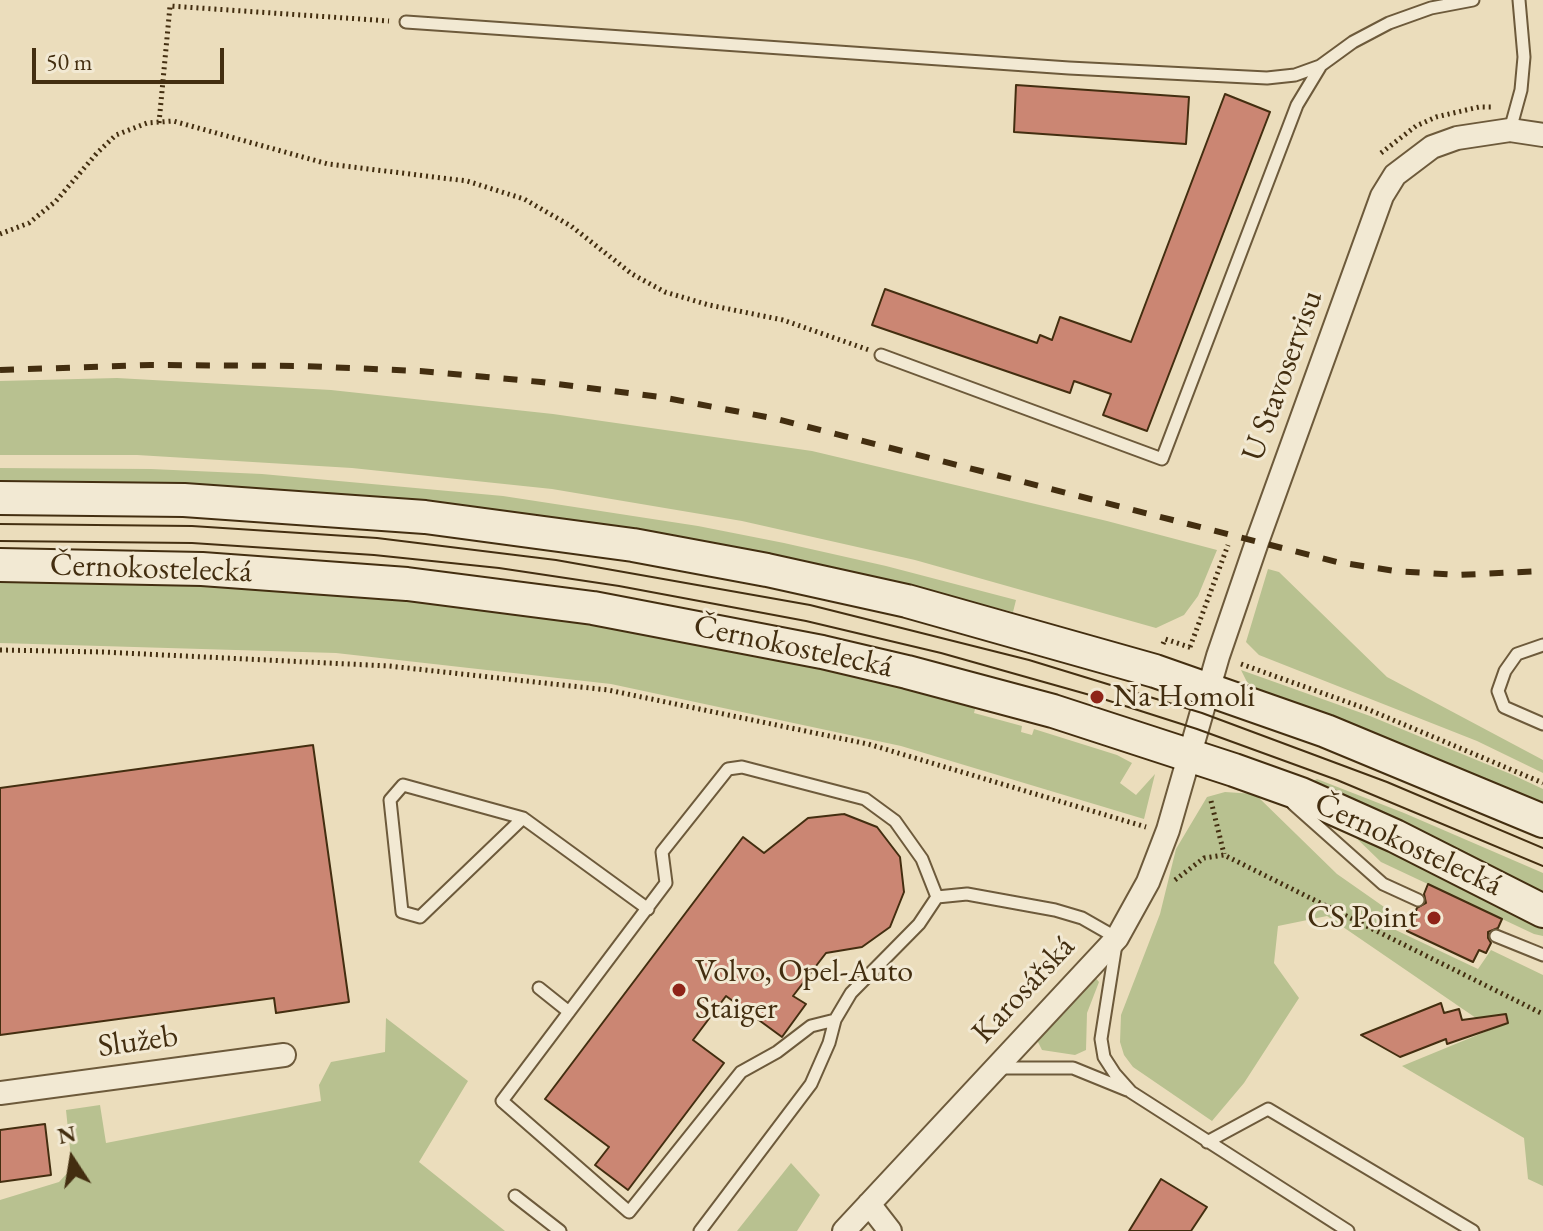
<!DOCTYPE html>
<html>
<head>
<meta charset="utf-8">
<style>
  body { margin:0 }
  #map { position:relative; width:1543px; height:1231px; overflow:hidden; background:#ebddbc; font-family:"EB Garamond",serif }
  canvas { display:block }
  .north { position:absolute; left:32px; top:1119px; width:80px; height:80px; -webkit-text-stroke:6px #f2e9d3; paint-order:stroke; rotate:348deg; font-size:22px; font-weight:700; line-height:32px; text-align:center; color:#432e10 }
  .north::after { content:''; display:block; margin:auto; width:28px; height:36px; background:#432e10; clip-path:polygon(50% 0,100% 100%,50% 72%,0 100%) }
  .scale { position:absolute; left:32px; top:48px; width:192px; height:36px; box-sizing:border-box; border:4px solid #432e10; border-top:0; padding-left:10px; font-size:24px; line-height:28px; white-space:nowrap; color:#432e10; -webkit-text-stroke:6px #f2e9d3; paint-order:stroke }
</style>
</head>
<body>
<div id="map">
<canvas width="1543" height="1231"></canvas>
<div class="north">N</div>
<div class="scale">50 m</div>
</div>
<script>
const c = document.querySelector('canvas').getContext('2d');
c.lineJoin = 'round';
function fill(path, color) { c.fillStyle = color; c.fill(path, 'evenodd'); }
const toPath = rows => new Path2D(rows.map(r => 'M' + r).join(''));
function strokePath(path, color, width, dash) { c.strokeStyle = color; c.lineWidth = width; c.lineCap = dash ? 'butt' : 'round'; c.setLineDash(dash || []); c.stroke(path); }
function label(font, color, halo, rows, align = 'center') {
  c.font = font + ' "EB Garamond",serif'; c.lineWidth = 6; c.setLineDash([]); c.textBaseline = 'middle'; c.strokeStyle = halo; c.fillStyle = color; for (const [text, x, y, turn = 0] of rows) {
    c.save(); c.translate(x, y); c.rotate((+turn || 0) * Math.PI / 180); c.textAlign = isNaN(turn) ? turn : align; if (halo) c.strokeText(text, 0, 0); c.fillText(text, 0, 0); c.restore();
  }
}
const green = toPath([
  [117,378,331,390,553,414,812,451,1107,521,1217,550,1198,596,1184,615,1156,628,915,560,742,521,552,489,352,468,137,455,0,455,0,381],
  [0,468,151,469,262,474,503,496,698,526,784,543,886,566,1016,600,1013,612,912,587,616,527,501,511,381,497,209,485,0,482],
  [1268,569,1279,572,1387,677,1543,760,1543,773,1477,741,1259,655,1246,642],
  [0,580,222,585,365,595,580,622,798,662,976,705,974,713,1022,726,1021,732,1032,735,1034,729,1117,755,1132,763,1120,783,1136,795,1155,774,1144,819,901,746,611,684,336,653,0,643],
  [1241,670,1370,716,1513,775,1543,789,1543,804,1437,758,1257,690,1247,682],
  [1317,779,1404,813,1543,873,1543,893,1508,874,1310,783],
  [1225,792,1255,794,1337,874,1387,909,1383,924,1478,969,1491,950,1543,975,1543,1186,1528,1179,1524,1138,1402,1066,1492,1029,1327,916,1278,926,1274,963,1299,998,1244,1083,1212,1121,1133,1067,1124,1055,1120,1042,1121,1015,1160,914,1176,849,1207,797],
  [1350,832,1396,852,1530,921,1543,928,1543,936,1534,934,1381,862],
  [1094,976,1099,982,1087,1013,1086,1050,1075,1055,1042,1050,1038,1042,1040,1035],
  [386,1018,468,1081,419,1162,505,1231,0,1231,0,1200,59,1182,72,1168,66,1110,100,1105,106,1143,321,1101,319,1085,331,1062,385,1052],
  [791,1163,820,1195,797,1231,737,1231]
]);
const building = toPath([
  [1016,85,1189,97,1186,144,1014,132,1016,85],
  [1225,94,1270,112,1147,431,1103,415,1111,394,1074,381,1070,393,872,325,885,289,1037,343,1040,335,1052,340,1060,317,1131,342,1225,94],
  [313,745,349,1002,276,1013,274,998,0,1035,0,788,313,745],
  [844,814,877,827,900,857,904,892,890,927,862,947,826,953,793,996,806,1004,782,1037,726,996,693,1040,724,1063,628,1190,595,1165,609,1147,545,1099,743,837,764,853,808,818,844,814],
  [1428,884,1502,919,1498,928,1488,932,1488,938,1491,943,1486,953,1479,950,1473,962,1407,931,1417,908,1426,903,1424,894,1428,884],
  [1441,1003,1444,1013,1459,1009,1462,1020,1506,1014,1508,1023,1447,1044,1446,1039,1400,1057,1361,1035,1441,1003],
  [45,1124,51,1175,0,1182,0,1130,45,1124],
  [1161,1179,1207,1207,1191,1231,1129,1231,1161,1179]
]);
const path = toPath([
  [159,123,170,6,389,21],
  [1381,153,1416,126,1436,117,1479,107,1491,107],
  [0,234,29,223,56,201,97,153,116,135,147,123,173,121,328,164,467,181,524,199,571,226,632,274,665,292,709,305,783,320,869,350],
  [1163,644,1165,639,1192,648],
  [1190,647,1228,545],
  [0,650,103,652,389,666,608,690,868,744,1146,827],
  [1241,664,1367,709,1543,783],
  [1211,801,1224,854],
  [1175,880,1204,858,1224,855,1543,1014]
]);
const lane = toPath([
  [406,22,1069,68,1267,78,1295,75,1320,66,1353,42,1389,23,1431,8,1473,0],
  [1510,130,1521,90,1524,57,1519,0],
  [881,355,1162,459,1297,105,1320,67],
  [1543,645,1517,654,1505,671,1498,691,1504,707,1543,724],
  [1293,804,1383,884,1418,900],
  [523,818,420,917,402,912,390,800,403,785,523,818,648,909],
  [1496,936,1543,955],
  [539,988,569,1012],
  [835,1020,811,1026,777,1052,741,1072,629,1212,502,1101,666,883,662,852,728,769,742,767,865,799,895,821,922,859,937,897],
  [996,1068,1073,1068,1127,1090],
  [1207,1142,1268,1109,1473,1231],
  [515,1196,560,1231],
  [700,1231,811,1084,829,1043,835,1020,851,993,919,924,937,897,967,894,1055,910,1082,918,1117,938,1101,1039,1104,1057,1115,1074,1131,1092,1348,1231]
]);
const street = toPath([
  [0,1093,284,1055],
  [869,1204,890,1231],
  [844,1231,1117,938,1148,882,1168,830,1218,656,1257,542,1382,196,1395,175,1432,147,1457,138,1510,130,1543,135]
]);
const secondary = toPath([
  [0,498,184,500,425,517,633,545,767,570,907,601,1155,671,1326,731,1543,821],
  [0,565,202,569,407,584,593,608,822,652,907,672,1053,711,1234,770,1301,794,1395,836,1543,911]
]);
const tram = toPath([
  [0,524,192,526,377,538,556,560,810,605,1029,660,1202,713,1387,782,1543,848],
  [0,541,192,543,374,555,499,568,619,586,806,621,941,653,1097,697,1197,729,1337,780,1543,866]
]);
const rail = toPath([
  [0,370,151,365,302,366,420,371,541,382,661,397,777,419,1337,562,1395,571,1458,575,1543,571]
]);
const markers = [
  [1097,697,8,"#8f2418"],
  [1434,918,8,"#8f2418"],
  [679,990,8,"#8f2418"]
];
const streetNames = [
  ["U Stavoservisu",1283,376,-70],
  ["Černokostelecká",151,569,2],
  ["Černokostelecká",793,647,12],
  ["Černokostelecká",1408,845,25],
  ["Karosářská",1024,990,-47],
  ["Služeb",138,1042,-8]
];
const poiNames = [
  ["Na Homoli",1113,697],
  ["CS Point",1418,918,"right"],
  ["Volvo, Opel-Auto",695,972],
  ["Staiger",695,1009]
];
fill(green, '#b8c190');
fill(building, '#cb8673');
strokePath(building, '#432e10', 2);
strokePath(lane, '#6d5a3b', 15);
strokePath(street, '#6d5a3b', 26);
strokePath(secondary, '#432e10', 36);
strokePath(path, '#432e10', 5, [2, 4]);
strokePath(lane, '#f2e9d3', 11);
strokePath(street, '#f2e9d3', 22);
strokePath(secondary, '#f2e9d3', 32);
strokePath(tram, '#432e10', 2);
strokePath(rail, '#432e10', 6, [14, 14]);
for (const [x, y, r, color] of markers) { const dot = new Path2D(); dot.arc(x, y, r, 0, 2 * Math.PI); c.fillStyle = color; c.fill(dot); strokePath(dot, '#f2e9d3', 3); }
label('32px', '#432e10', '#f2e9d3', streetNames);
label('32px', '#432e10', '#f2e9d3', poiNames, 'left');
</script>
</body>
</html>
